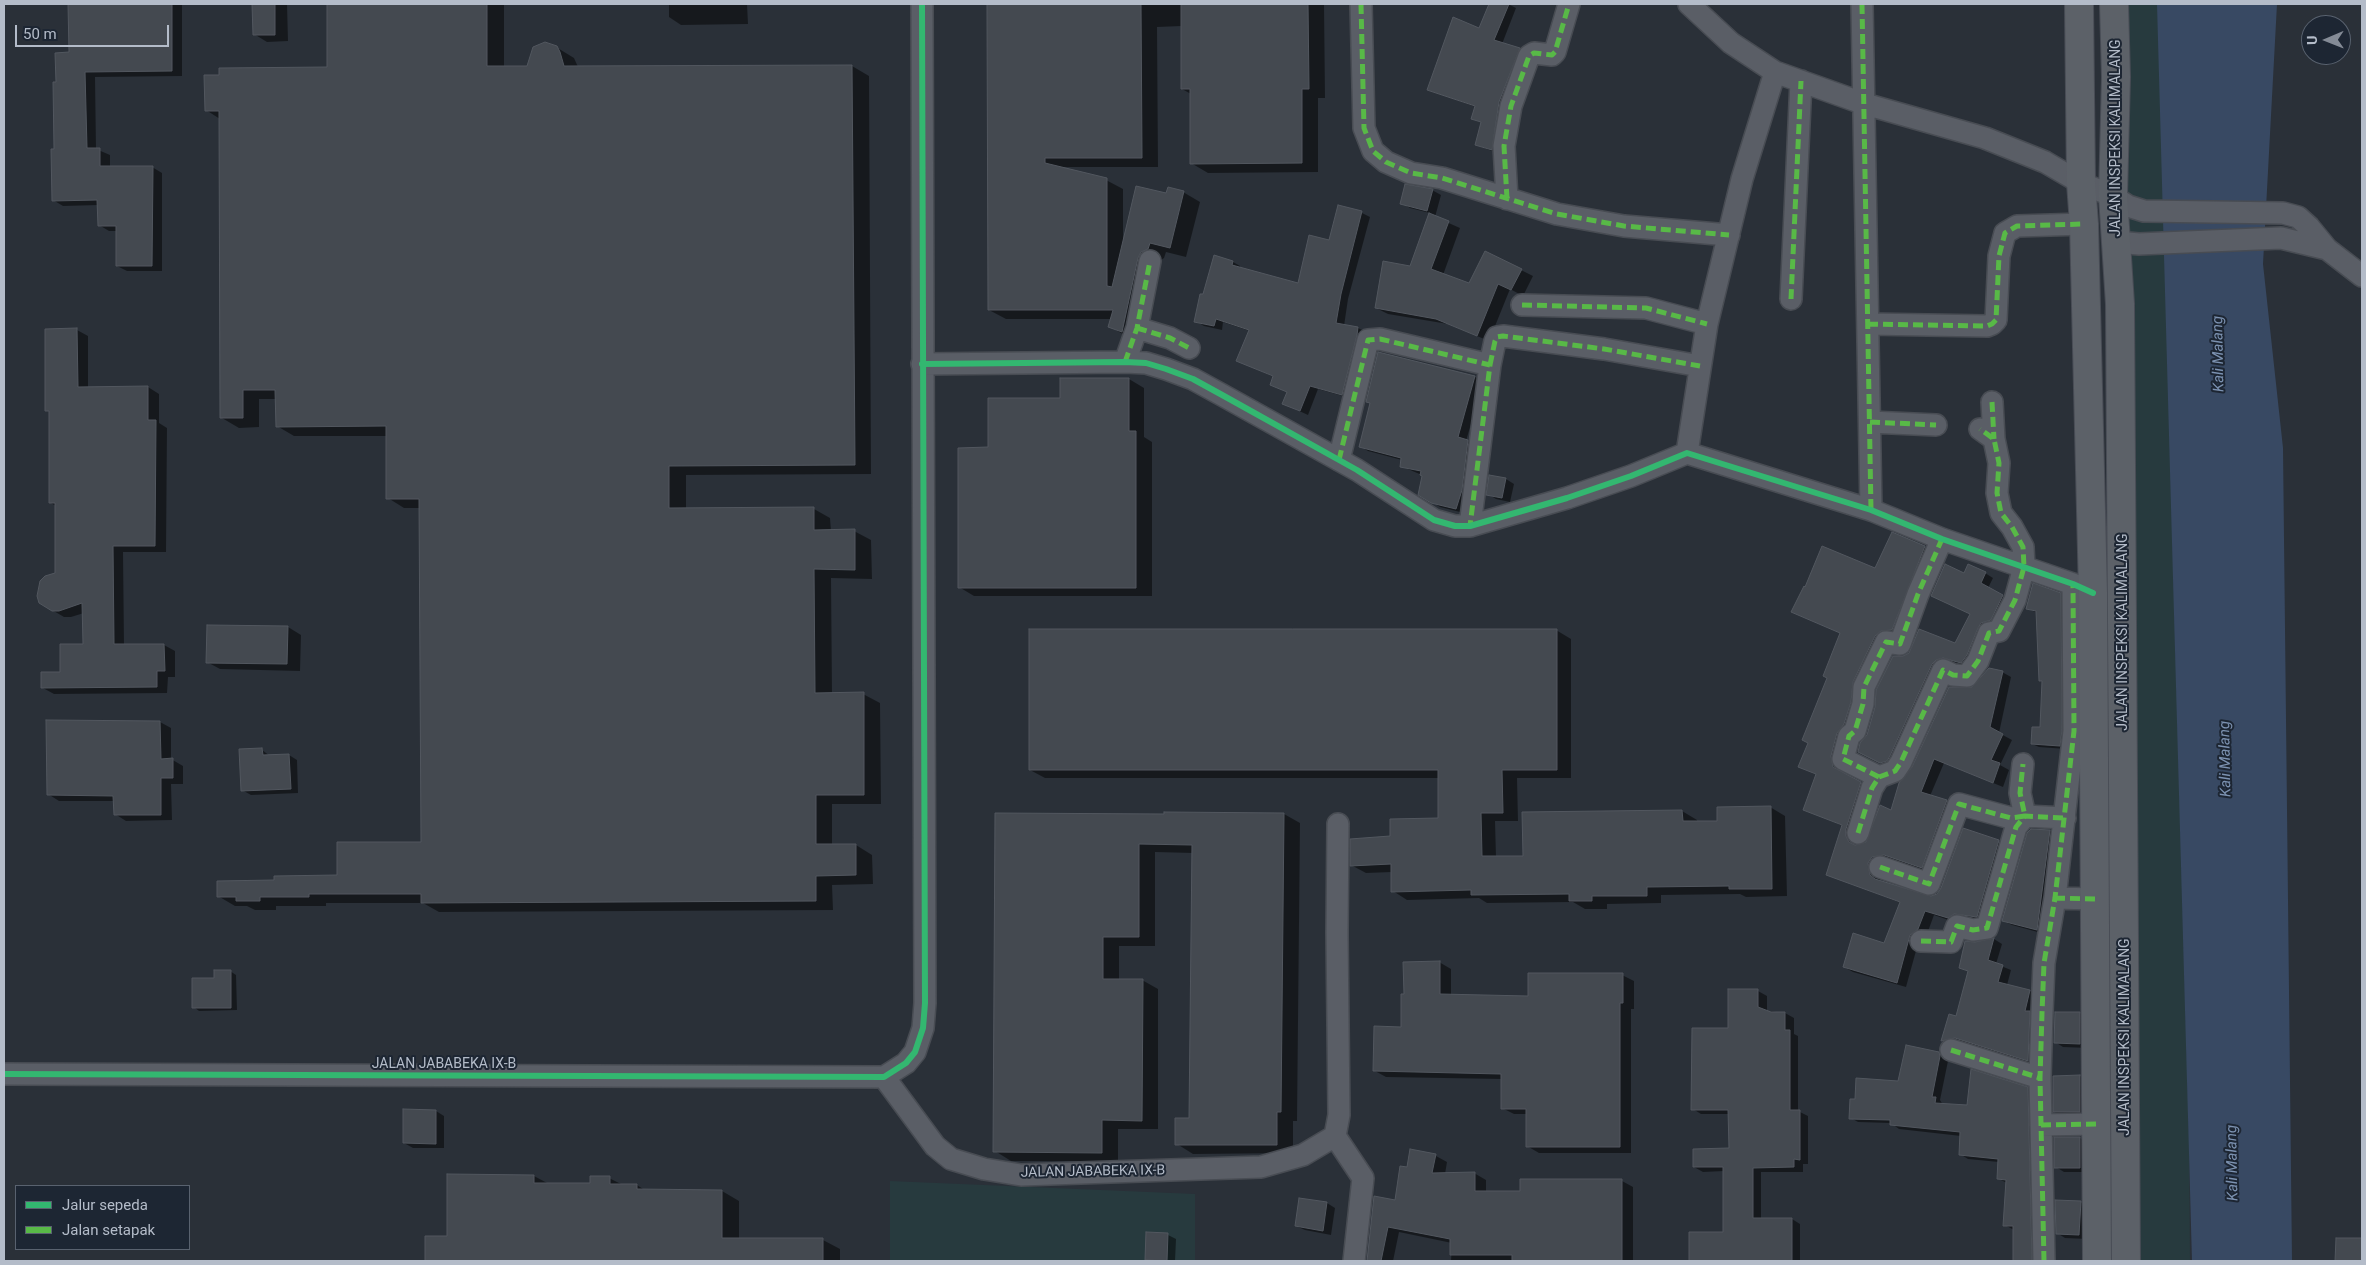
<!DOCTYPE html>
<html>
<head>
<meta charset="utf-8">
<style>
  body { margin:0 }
  #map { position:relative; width:2366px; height:1265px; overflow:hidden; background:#2a3038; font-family:Roboto,sans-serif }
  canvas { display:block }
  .frame { position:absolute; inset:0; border:5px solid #b4bcc9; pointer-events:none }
  .legend { position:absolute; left:15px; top:1185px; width:175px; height:65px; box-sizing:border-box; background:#1d2633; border:1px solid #59626f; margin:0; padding:6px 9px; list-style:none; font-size:15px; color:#b4bcc9 }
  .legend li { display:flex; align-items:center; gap:10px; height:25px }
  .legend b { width:25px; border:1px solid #59626f }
  .north { position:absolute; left:2301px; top:15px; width:50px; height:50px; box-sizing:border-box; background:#1d2633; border:1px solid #59626f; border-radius:50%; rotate:269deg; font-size:14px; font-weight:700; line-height:20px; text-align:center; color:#b4bcc9 }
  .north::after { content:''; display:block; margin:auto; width:18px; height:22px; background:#848b96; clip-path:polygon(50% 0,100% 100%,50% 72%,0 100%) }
  .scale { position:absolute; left:15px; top:25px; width:154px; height:22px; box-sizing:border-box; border:2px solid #b4bcc9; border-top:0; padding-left:6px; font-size:15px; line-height:18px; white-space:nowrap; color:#b4bcc9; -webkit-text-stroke:4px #1d2633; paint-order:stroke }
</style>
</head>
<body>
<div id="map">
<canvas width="2366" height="1265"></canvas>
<div class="frame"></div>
<ul class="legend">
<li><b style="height:6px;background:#33b770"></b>Jalur sepeda</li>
<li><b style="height:6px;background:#58b947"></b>Jalan setapak</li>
</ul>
<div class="north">U</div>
<div class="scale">50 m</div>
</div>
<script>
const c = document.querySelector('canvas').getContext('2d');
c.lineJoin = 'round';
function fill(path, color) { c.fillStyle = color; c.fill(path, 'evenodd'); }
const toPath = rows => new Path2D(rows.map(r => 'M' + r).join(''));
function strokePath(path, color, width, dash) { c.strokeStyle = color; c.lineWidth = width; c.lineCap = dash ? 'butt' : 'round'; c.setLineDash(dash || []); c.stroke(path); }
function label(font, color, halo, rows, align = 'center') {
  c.font = font + ' Roboto,sans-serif'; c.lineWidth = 4; c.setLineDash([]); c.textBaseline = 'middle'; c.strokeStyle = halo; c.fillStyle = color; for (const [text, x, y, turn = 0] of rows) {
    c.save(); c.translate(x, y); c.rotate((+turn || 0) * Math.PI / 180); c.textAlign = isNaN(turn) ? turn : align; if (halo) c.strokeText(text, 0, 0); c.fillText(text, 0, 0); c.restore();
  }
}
const green = toPath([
  [2114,4,2158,4,2189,1132,2190,1261,2126,1261],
  [890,1181,1195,1194,1195,1261,890,1261]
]);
const water = toPath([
  [2157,4,2277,4,2263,264,2283,448,2292,1261,2192,1261]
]);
const shadow = toPath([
  [69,4,182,4,182,76,95,77,96,149,110,155,110,167,152,167,162,173,162,271,127,271,117,266,117,231,109,231,99,225,99,205,63,206,53,200,57,84,70,54],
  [254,4,287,4,288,41,267,42,254,34],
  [328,4,504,4,504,68,528,67,556,47,574,58,578,67,852,66,869,76,871,474,686,475,686,509,814,509,830,518,831,531,854,531,871,540,872,579,831,578,832,694,863,694,880,703,881,804,832,804,832,846,856,845,872,855,873,884,832,885,833,910,439,912,423,903,326,903,326,906,276,906,276,910,255,910,247,906,235,906,218,896,275,882,339,876,422,843,420,508,404,508,388,498,387,436,294,436,277,426,277,399,259,399,259,427,239,428,222,418,220,119,206,110,220,76,329,69],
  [669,4,747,4,748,24,681,25,669,17],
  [988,4,1324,4,1325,98,1318,98,1318,172,1208,173,1191,163,1191,94,1182,89,1182,26,1157,27,1158,167,1060,167,1106,180,1123,189,1123,242,1167,195,1183,192,1200,202,1186,257,1166,252,1164,258,1158,262,1126,336,1109,326,1111,319,1006,319,989,310],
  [1490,4,1508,4,1516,8,1502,44,1527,54,1500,154,1476,145,1482,123,1472,118,1476,107,1429,90,1480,29],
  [1432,190,1441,195,1435,217,1460,228,1443,275,1470,284,1521,270,1533,276,1523,296,1510,289,1489,341,1448,324,1388,314,1376,308,1411,267,1430,213,1410,208,1402,203],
  [1339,207,1362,213,1370,217,1348,299,1344,326,1358,328,1366,332,1350,398,1318,389,1308,415,1284,404,1288,392,1271,385,1274,377,1238,361,1250,331,1223,322,1222,330,1204,326,1196,321,1204,296,1233,262,1240,266,1240,269,1299,285,1330,241],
  [77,330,88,336,88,388,148,387,159,394,159,423,167,428,166,552,123,552,124,645,164,645,175,651,175,677,168,677,167,693,54,694,43,688,61,673,84,646,84,613,71,617,64,617,52,610,56,573,56,506,51,503,50,412,47,410],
  [1379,353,1475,377,1483,382,1466,441,1476,445,1464,513,1440,507,1432,502,1424,476,1401,466,1402,460,1368,451,1360,446,1371,403],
  [1129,379,1144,388,1144,437,1152,442,1152,596,974,596,959,587,989,449,1061,399],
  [1506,479,1514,484,1510,502,1496,499,1488,494],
  [1892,534,1934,552,1840,762,1842,773,1870,788,1855,842,1857,846,1868,843,1892,811,1973,688,2002,672,2011,677,1999,733,2012,740,2000,765,2009,770,2003,787,1944,763,1930,796,1956,806,1931,872,1888,859,1877,876,1882,882,1932,897,1942,889,1964,830,2008,846,1986,921,1957,923,1934,915,1927,934,1919,940,1906,987,1853,972,1844,967,1885,944,1901,903,1827,874,1843,826,1805,809,1818,775,1800,766],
  [1985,573,1993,578,1988,588,2011,601,1969,667,1951,661,1944,663,1889,767,1867,756,1868,735,1904,657,1956,645,1971,614,1965,574],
  [2060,594,2067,598,2066,749,2039,747,2032,744,2041,728,2043,682,2040,681,2038,613,2028,609],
  [208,626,288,627,301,635,300,671,220,669,207,662],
  [1556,630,1571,639,1571,778,1517,778,1518,821,1495,821,1496,857,1524,857,1524,814,1682,811,1697,820,1697,822,1719,822,1770,807,1785,816,1787,896,1746,897,1740,894,1661,895,1661,903,1607,904,1607,909,1585,909,1573,902,1487,903,1479,898,1407,900,1393,891,1392,872,1366,873,1351,865,1391,838,1440,819,1439,778,1045,778,1030,770],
  [160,722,171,728,171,759,183,766,183,784,171,784,172,820,126,821,115,814,115,801,59,801,48,794],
  [262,750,270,756,289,755,297,760,298,793,251,795,242,790],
  [996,814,1284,814,1300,823,1297,1121,1293,1121,1293,1153,1193,1154,1177,1144,1191,1119,1193,853,1155,852,1155,946,1119,946,1119,980,1142,980,1158,989,1158,1129,1118,1129,1118,1161,1011,1161,995,1151],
  [2050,831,2058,836,2045,934,2012,925,2003,921],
  [1994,939,2002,944,1996,964,2011,970,2007,985,2030,991,2038,996,2036,1065,1964,1042,1950,1045,1942,1041,1957,1017,1969,972,1961,968,1966,949,1963,947,1966,942,1975,944],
  [1439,962,1451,969,1451,995,1529,997,1622,975,1634,981,1634,1009,1631,1009,1631,1153,1539,1153,1527,1146,1527,1114,1514,1114,1502,1108,1502,1079,1386,1077,1375,1071,1402,1028,1405,995],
  [230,971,236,975,237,1010,199,1011,194,1007,216,980],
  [1730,991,1758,991,1767,996,1767,1011,1785,1013,1794,1018,1794,1034,1798,1036,1798,1111,1808,1116,1808,1164,1803,1164,1803,1172,1761,1172,1761,1219,1792,1219,1800,1224,1800,1261,1691,1261,1691,1233,1724,1233,1724,1171,1703,1172,1694,1167,1730,1150,1730,1114,1701,1114,1693,1109,1730,1029],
  [2080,1013,2088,1018,2088,1048,2063,1047,2055,1042],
  [1938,1054,1948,1061,1940,1100,1943,1105,1968,1107,2027,1088,2035,1093,2039,1261,2015,1261,2014,1230,2005,1225,2007,1183,1999,1179,1999,1162,1968,1159,1960,1154,1961,1136,1899,1129,1891,1123,1858,1122,1851,1118,1856,1100,1899,1082],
  [2080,1076,2088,1081,2088,1116,2063,1116,2054,1112],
  [436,1111,444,1116,444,1148,413,1148,404,1143],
  [2080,1138,2088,1143,2088,1172,2064,1172,2056,1167],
  [1436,1156,1447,1162,1445,1174,1474,1173,1486,1180,1486,1193,1521,1193,1622,1181,1633,1187,1633,1261,1451,1261,1452,1243,1399,1232,1393,1261,1368,1261,1375,1197,1396,1201,1408,1169],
  [448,1175,534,1176,549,1184,591,1185,609,1178,623,1185,637,1185,646,1191,722,1191,739,1201,739,1239,823,1240,840,1249,840,1261,426,1261,426,1237,448,1237],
  [2080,1202,2089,1207,2087,1239,2065,1238,2057,1233],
  [1327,1203,1335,1208,1331,1235,1305,1230,1296,1226],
  [1168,1235,1176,1239,1175,1261,1146,1260]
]);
const building = toPath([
  [68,4,172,4,172,71,85,72,87,148,100,148,100,166,153,166,152,266,116,266,116,226,98,226,97,200,52,201,51,149,54,149,53,82,56,82,55,53,69,52,68,4],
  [252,4,275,4,275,35,253,35,252,4],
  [327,4,487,4,487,66,527,66,533,47,545,42,557,46,560,52,564,66,852,65,855,465,669,466,669,508,814,507,814,530,855,529,855,570,814,569,815,693,864,692,864,795,816,795,816,844,856,844,856,875,816,876,816,901,421,903,421,894,309,894,309,897,260,897,260,901,236,901,236,897,217,897,217,881,274,880,274,876,337,875,337,842,421,842,419,499,386,499,386,426,276,427,275,390,243,390,243,418,220,418,219,111,205,111,204,75,219,75,219,68,327,67,327,4],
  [987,4,1141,4,1142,158,1045,158,1045,163,1107,178,1107,286,1112,287,1136,186,1166,193,1168,187,1184,191,1170,248,1150,243,1148,249,1141,252,1138,258,1122,332,1108,327,1113,310,988,310,987,4],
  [1181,4,1308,4,1309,89,1302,89,1302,163,1190,164,1190,89,1181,89,1181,4],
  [1489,4,1509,4,1494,40,1520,48,1499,102,1492,150,1475,145,1481,122,1471,119,1475,106,1427,90,1453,17,1479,28,1489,4],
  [1405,184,1433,189,1427,211,1400,204,1405,184],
  [1338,205,1362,211,1341,294,1336,323,1358,327,1357,335,1342,395,1310,386,1300,411,1282,404,1287,392,1270,385,1273,376,1236,361,1249,330,1216,319,1214,326,1194,322,1200,294,1203,294,1214,255,1233,261,1232,265,1298,283,1309,235,1329,240,1338,205],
  [1429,213,1449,221,1431,269,1469,283,1485,251,1522,269,1511,290,1498,284,1477,336,1436,319,1375,308,1383,261,1410,266,1429,213],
  [77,328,78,387,148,386,148,420,156,420,155,546,113,546,114,644,164,644,165,671,157,671,157,687,41,688,41,672,60,672,60,644,83,644,82,603,59,611,52,611,39,603,37,596,40,581,45,576,55,573,55,503,49,503,49,411,45,411,45,329,77,328],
  [1378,352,1475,376,1458,437,1468,440,1462,490,1456,509,1431,503,1418,495,1422,476,1420,475,1421,471,1400,467,1401,458,1359,447,1370,403,1366,402,1378,352],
  [1060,378,1129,378,1129,431,1136,431,1136,588,958,588,958,448,988,447,988,398,1060,398,1060,378],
  [1489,475,1506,478,1502,498,1486,495,1489,475],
  [1892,532,1925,546,1892,630,1881,631,1875,636,1853,682,1851,702,1844,724,1837,733,1831,756,1833,767,1861,782,1846,829,1846,836,1849,842,1855,845,1866,842,1880,805,1891,810,1899,783,1912,767,1949,687,1972,687,1989,668,2003,671,1990,727,2003,734,1991,760,2000,763,1993,783,1934,759,1921,792,1947,800,1922,868,1884,855,1872,857,1868,863,1870,875,1875,879,1931,896,1937,894,1941,888,1963,828,1999,840,1977,917,1954,914,1948,918,1925,911,1918,929,1910,935,1897,983,1843,967,1853,933,1884,943,1900,902,1826,875,1842,825,1803,810,1816,774,1798,767,1808,743,1802,740,1827,678,1823,676,1840,633,1791,612,1804,586,1805,587,1822,546,1875,568,1892,532],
  [1945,564,1964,573,1968,564,1986,572,1981,583,2003,595,1991,620,1981,623,1978,628,1967,655,1961,663,1943,658,1936,660,1932,664,1890,756,1887,761,1880,763,1858,752,1860,743,1867,735,1875,707,1876,690,1893,656,1903,656,1909,653,1919,629,1955,643,1970,614,1931,596,1945,564],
  [2033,583,2061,593,2062,730,2060,746,2031,744,2032,727,2040,727,2042,681,2039,681,2036,611,2026,609,2033,583],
  [207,625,288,626,287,664,206,663,207,625],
  [1029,629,1557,629,1557,770,1502,770,1503,813,1481,813,1482,856,1523,856,1522,812,1682,810,1683,821,1717,821,1717,807,1771,806,1772,889,1729,889,1729,886,1647,887,1647,896,1592,896,1592,901,1569,901,1569,894,1471,895,1471,890,1391,892,1391,864,1350,866,1350,839,1390,836,1390,819,1438,818,1438,770,1029,770,1029,629],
  [46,720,160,721,161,759,173,758,173,778,161,778,161,815,114,815,113,796,47,795,46,720],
  [262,748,263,755,289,754,291,789,241,791,239,749,262,748],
  [1164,812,1284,813,1281,1112,1277,1112,1277,1145,1175,1145,1175,1118,1189,1118,1192,845,1139,844,1139,937,1103,937,1103,979,1143,979,1142,1121,1102,1120,1102,1153,993,1152,995,813,1164,814,1164,812],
  [2031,829,2050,830,2037,930,2002,921,2027,833,2031,829],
  [1994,938,1988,960,2003,965,1998,982,2030,990,2025,1011,2030,1011,2028,1061,1955,1038,1941,1041,1949,1014,1956,1016,1968,971,1959,968,1965,941,1975,942,1994,938],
  [1440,961,1440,994,1528,996,1528,973,1623,973,1623,1003,1620,1003,1620,1147,1526,1147,1526,1109,1501,1109,1501,1074,1373,1071,1374,1026,1401,1027,1401,994,1404,994,1403,962,1440,961],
  [214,970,231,970,231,1008,192,1008,192,978,214,978,214,970],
  [1728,989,1758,989,1758,1007,1771,1012,1785,1012,1785,1030,1790,1030,1790,1110,1800,1110,1800,1160,1794,1159,1794,1167,1753,1168,1753,1218,1792,1218,1792,1261,1689,1261,1689,1232,1723,1232,1723,1167,1693,1167,1693,1149,1729,1148,1728,1110,1691,1110,1692,1028,1728,1028,1728,989],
  [2055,1012,2080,1012,2080,1044,2054,1043,2055,1012],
  [1906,1045,1939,1052,1940,1056,1932,1097,1936,1097,1935,1103,1967,1105,1971,1069,2028,1087,2032,1261,2013,1261,2013,1226,2003,1226,2006,1180,1997,1179,1998,1159,1959,1155,1960,1132,1890,1125,1890,1120,1849,1119,1850,1099,1855,1099,1856,1078,1898,1081,1906,1045],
  [2080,1075,2080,1112,2053,1112,2053,1076,2080,1075],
  [403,1109,436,1110,436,1144,403,1143,403,1109],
  [2054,1137,2080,1137,2080,1168,2054,1168,2054,1137],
  [1410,1149,1436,1154,1432,1173,1475,1172,1475,1191,1520,1191,1520,1179,1622,1179,1622,1261,1512,1261,1512,1255,1450,1255,1450,1239,1388,1227,1381,1261,1367,1261,1374,1196,1395,1200,1400,1166,1407,1167,1410,1149],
  [447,1174,534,1175,534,1183,590,1183,590,1176,610,1176,610,1184,637,1184,637,1189,722,1190,722,1238,823,1238,823,1261,425,1261,425,1236,447,1236,447,1174],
  [1299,1198,1327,1202,1323,1231,1295,1226,1299,1198],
  [2055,1200,2081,1201,2079,1235,2056,1234,2055,1200],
  [1146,1232,1168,1233,1167,1261,1145,1260,1146,1232],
  [2336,1238,2362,1238,2362,1261,2335,1261,2336,1238]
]);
const minor = toPath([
  [1361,4,1364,128,1373,151,1386,162,1411,173,1442,178,1557,214,1624,226,1729,235],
  [1689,4,1731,43,1775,72,1865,104,1985,138,2045,162,2081,183,2113,196,2128,206,2144,211,2283,213,2298,217,2309,227,2327,249],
  [1862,4,1871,510],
  [1507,199,1504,146,1511,106,1529,56,1534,53,1552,55,1555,52,1569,4],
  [2117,242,2139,244,2281,238,2327,249,2362,276],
  [1791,299,1801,81],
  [1522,305,1646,308,1707,324],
  [1868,324,1987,326,1992,324,1996,320,1999,256,2005,233,2017,226,2084,224],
  [1137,328,1170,338,1189,348],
  [1125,362,1137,328,1150,261],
  [922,364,1125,362,1146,363,1166,369,1193,379,1224,396,1357,470,1434,520,1455,526,1470,526,1567,498,1631,476,1687,453,1871,510,1942,539,2073,584,2093,593],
  [1490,365,1495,341,1497,337,1503,336,1604,349,1700,366],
  [1992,402,1994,439],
  [1870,422,1936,425],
  [1687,453,1707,324,1742,179,1775,72],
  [1339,460,1368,340,1380,339,1490,365,1470,526],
  [1879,777,1843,759,1849,736,1855,731,1863,704,1864,687,1886,642,1900,644,1918,594,1942,539],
  [1858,833,1872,788,1879,777,1895,771,1901,762,1943,670,1953,675,1967,676,1978,661,1989,633,1999,631,2015,600,2024,567,2023,547,2012,527,2001,513,1997,493,1999,463,1994,439,1980,429],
  [1880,867,1929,884,1959,804,2011,818,2025,816,2020,793,2023,764],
  [2055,898,2095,899],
  [1921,941,1951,942,1957,926,1973,930,1987,928,2016,827,2025,816,2065,818],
  [1951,1050,2040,1078],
  [4,1074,884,1077],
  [884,1077,906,1063,915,1052,923,1028,925,1003,922,4],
  [884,1077,935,1146,951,1159,984,1169,1021,1175,1261,1167,1303,1155,1335,1136,1339,1115,1337,933,1338,824],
  [2041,1125,2096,1124],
  [1335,1136,1363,1178,1354,1261],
  [2044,1261,2040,1078,2042,1013,2044,963,2055,898,2074,731,2073,584]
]);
const major = toPath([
  [2079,4,2081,183,2084,224,2093,593,2097,1261],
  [2114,4,2116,77,2113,196,2120,304,2126,1261]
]);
const quiet = toPath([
  [1361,4,1364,128,1373,151,1386,162,1411,173,1442,178,1557,214,1624,226,1729,235],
  [1862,4,1871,510],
  [1507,199,1504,146,1511,106,1529,56,1534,53,1552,55,1555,52,1569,4],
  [1791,299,1801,81],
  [1522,305,1646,308,1707,324],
  [1868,324,1987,326,1992,324,1996,320,1999,256,2005,233,2017,226,2084,224],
  [1137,328,1170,338,1189,348],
  [1125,362,1137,328,1150,261],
  [1490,365,1495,341,1497,337,1503,336,1604,349,1700,366],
  [1992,402,1994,439],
  [1870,422,1936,425],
  [1339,460,1368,340,1380,339,1490,365,1470,526],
  [1879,777,1843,759,1849,736,1855,731,1863,704,1864,687,1886,642,1900,644,1918,594,1942,539],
  [1858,833,1872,788,1879,777,1895,771,1901,762,1943,670,1953,675,1967,676,1978,661,1989,633,1999,631,2015,600,2024,567,2023,547,2012,527,2001,513,1997,493,1999,463,1994,439,1980,429],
  [1880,867,1929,884,1959,804,2011,818,2025,816,2020,793,2023,764],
  [2055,898,2095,899],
  [1921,941,1951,942,1957,926,1973,930,1987,928,2016,827,2025,816,2065,818],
  [1951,1050,2040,1078],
  [2041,1125,2096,1124],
  [2044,1261,2040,1078,2042,1013,2044,963,2055,898,2074,731,2073,584]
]);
const cycleway = toPath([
  [922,364,1125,362,1146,363,1166,369,1193,379,1224,396,1357,470,1434,520,1455,526,1470,526,1567,498,1631,476,1687,453,1871,510,1942,539,2073,584,2093,593],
  [4,1074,884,1077,906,1063,915,1052,923,1028,925,1003,922,4]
]);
const streetNames = [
  ["JALAN INSPEKSI KALIMALANG",2116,138,-90],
  ["JALAN INSPEKSI KALIMALANG",2123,632,-90],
  ["JALAN INSPEKSI KALIMALANG",2125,1037,-90],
  ["JALAN JABABEKA IX-B",444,1064],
  ["JALAN JABABEKA IX-B",1093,1172,-1]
];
const waterNames = [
  ["Kali Malang",2219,354,-91],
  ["Kali Malang",2226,759,-91],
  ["Kali Malang",2233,1163,-91]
];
fill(green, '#273a3e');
fill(water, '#384963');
fill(shadow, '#0007');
fill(building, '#444950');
strokePath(building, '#52575f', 1);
strokePath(minor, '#484c53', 24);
strokePath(major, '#484c55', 30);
strokePath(minor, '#5a5e66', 21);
strokePath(major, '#5c6168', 28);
strokePath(quiet, '#58b947', 5, [10, 5]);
strokePath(cycleway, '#33b770', 6);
label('14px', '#b4bcc9', '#1d2633', streetNames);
label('italic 15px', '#7c92b1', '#1d2633', waterNames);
</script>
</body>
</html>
